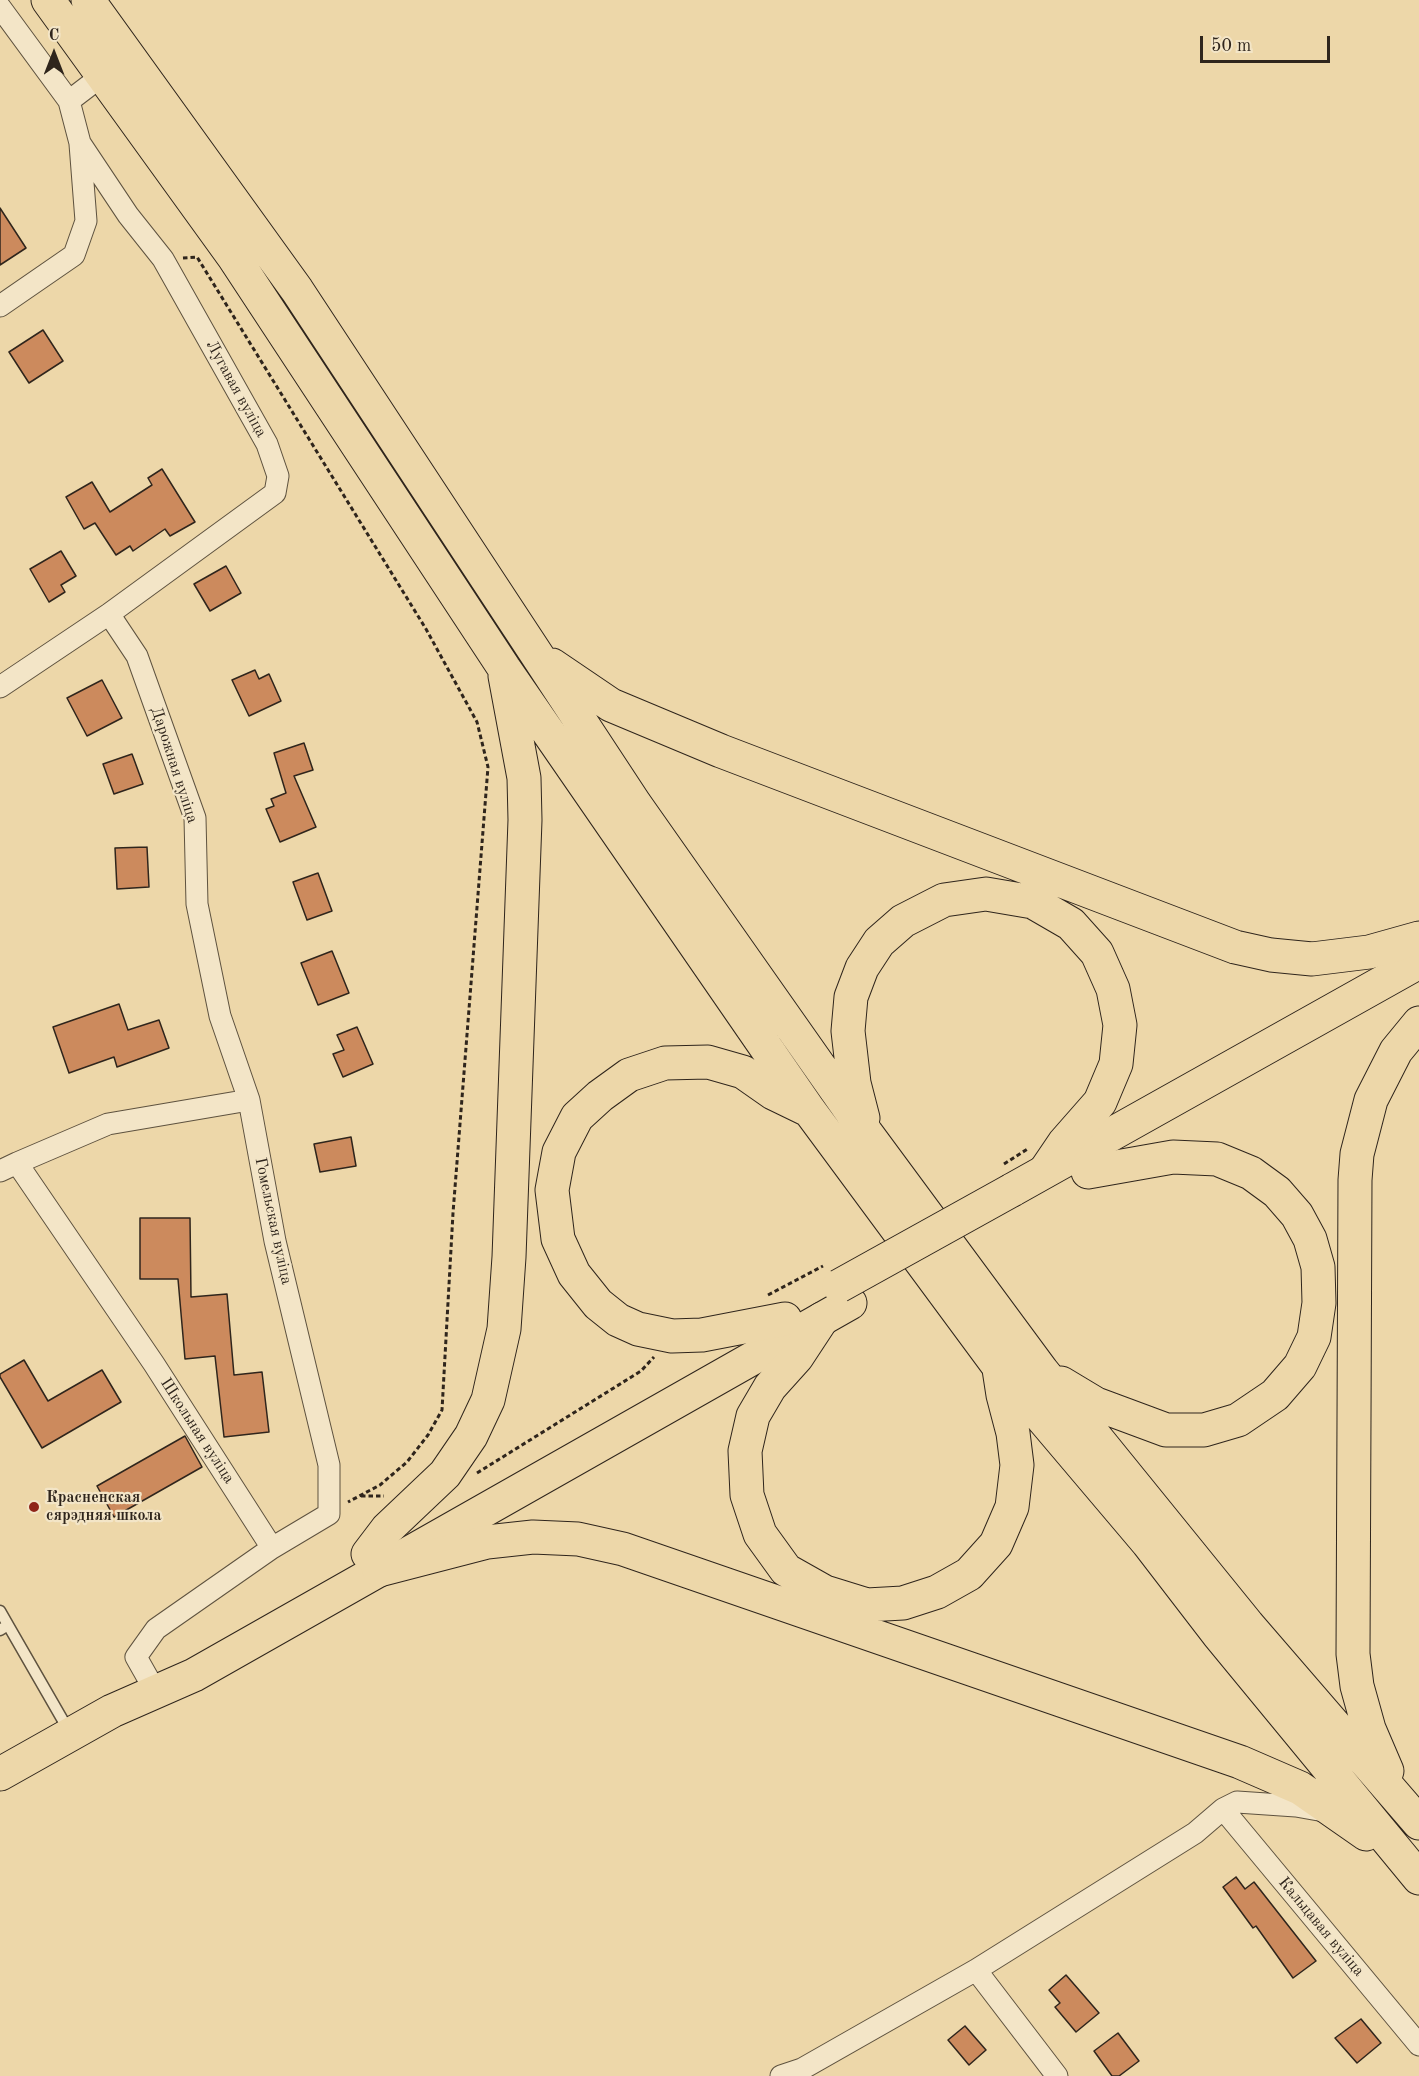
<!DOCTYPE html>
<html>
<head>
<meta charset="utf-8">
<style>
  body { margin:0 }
  #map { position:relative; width:1419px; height:2076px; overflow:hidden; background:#edd7a9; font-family:"Old Standard TT",serif }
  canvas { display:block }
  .north { position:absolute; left:24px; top:24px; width:60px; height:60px; -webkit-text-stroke:4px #f3e5c7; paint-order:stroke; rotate:0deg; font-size:16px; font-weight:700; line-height:24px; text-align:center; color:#2f251c }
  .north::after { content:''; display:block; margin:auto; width:21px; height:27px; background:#2f251c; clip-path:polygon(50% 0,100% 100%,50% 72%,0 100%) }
  .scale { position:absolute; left:1200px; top:36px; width:130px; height:27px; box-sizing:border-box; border:3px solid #2f251c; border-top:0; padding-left:8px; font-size:18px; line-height:21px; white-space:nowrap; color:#2f251c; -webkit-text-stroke:4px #f3e5c7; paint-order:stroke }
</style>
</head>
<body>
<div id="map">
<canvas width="1419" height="2076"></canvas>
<div class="north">С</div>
<div class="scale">50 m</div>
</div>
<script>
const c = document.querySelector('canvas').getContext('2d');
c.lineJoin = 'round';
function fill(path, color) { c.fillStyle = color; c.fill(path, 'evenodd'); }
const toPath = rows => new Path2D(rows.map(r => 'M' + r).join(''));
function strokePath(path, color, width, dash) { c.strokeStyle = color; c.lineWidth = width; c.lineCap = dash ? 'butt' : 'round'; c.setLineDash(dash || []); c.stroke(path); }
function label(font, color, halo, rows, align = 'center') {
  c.font = font + ' "Old Standard TT",serif'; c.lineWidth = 4.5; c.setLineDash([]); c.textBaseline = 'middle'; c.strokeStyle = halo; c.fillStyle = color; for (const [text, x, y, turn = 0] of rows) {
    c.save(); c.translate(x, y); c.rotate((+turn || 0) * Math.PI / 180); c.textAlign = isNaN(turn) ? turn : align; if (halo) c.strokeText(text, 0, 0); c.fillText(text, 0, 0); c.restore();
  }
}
const building = toPath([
  [0,208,26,248,0,265,0,208],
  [43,330,63,361,29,383,9,352,43,330],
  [162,469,195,522,170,536,165,529,133,551,130,546,116,555,95,523,84,529,66,497,92,482,110,512,152,485,148,478,162,469],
  [61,551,76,576,61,585,65,592,49,602,30,569,61,551],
  [226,566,241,593,210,611,194,584,226,566],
  [255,670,259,679,269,674,281,701,249,716,232,680,255,670],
  [102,680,122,718,87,736,67,698,102,680],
  [304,743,313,770,294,776,316,827,280,842,266,809,274,806,271,799,286,793,274,753,304,743],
  [132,754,143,784,114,794,103,764,132,754],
  [147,847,149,887,117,889,115,848,147,847],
  [318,873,332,911,307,920,293,882,318,873],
  [332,951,349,993,318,1005,301,963,332,951],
  [119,1004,128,1030,159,1020,169,1048,117,1067,114,1057,69,1073,53,1027,119,1004],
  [357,1027,373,1064,343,1077,333,1054,344,1050,337,1035,357,1027],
  [351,1137,356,1166,320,1172,314,1144,351,1137],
  [140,1218,190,1218,191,1297,227,1294,234,1375,262,1372,269,1432,224,1437,215,1356,185,1359,178,1279,140,1279,140,1218],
  [24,1360,48,1401,102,1370,121,1402,42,1448,0,1377,0,1374,24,1360],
  [185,1436,202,1467,114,1517,97,1486,185,1436],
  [1236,1877,1245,1889,1254,1882,1316,1961,1293,1978,1256,1926,1253,1928,1223,1887,1236,1877],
  [1066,1975,1099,2013,1076,2032,1055,2007,1060,2003,1049,1990,1066,1975],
  [1361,2019,1381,2043,1357,2063,1335,2038,1361,2019],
  [965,2026,986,2050,969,2065,948,2040,965,2026],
  [1118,2033,1139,2061,1119,2076,1112,2076,1094,2051,1118,2033]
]);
const path = toPath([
  [183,258,197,257,426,629,477,722,488,767,453,1213,442,1410,428,1435,407,1462,380,1485,348,1502],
  [1004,1164,1029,1148],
  [768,1295,823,1266],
  [477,1473,641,1371,654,1357],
  [361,1496,384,1496]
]);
const lane = toPath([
  [0,1611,8,1625],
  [0,1630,8,1625,69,1731]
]);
const street = toPath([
  [0,7,69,101,80,143,128,215,163,259,267,444,278,476,275,493,109,614,0,687],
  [69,101,103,75],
  [0,306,74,255,86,221,80,144],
  [109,614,137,656,195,818,197,904,220,1016,249,1100],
  [17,1163,108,1124,249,1100,275,1241,329,1465,329,1514,272,1548],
  [0,1171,17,1163,154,1364,272,1548,156,1629,136,1657,149,1680],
  [1223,1809,1419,2045],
  [976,1970,1057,2076],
  [781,2076,802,2069,976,1970,1195,1833,1223,1809,1237,1802,1296,1806,1324,1811]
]);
const primary = toPath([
  [1012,1190,1419,962],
  [0,1774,112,1711,194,1675,850,1303]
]);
const highway = toPath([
  [48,0,233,256,504,668,809,1110,999,1367,1148,1543,1218,1634,1419,1878],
  [88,0,297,290,635,804,867,1134,1042,1371,1248,1625,1419,1823],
  [552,665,611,705,721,751,1235,947,1271,955,1312,959,1369,952,1419,938],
  [863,1118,854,1083,848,1031,851,997,862,968,879,942,903,921,944,900,986,894,1033,902,1071,924,1097,953,1113,989,1120,1025,1116,1064,1100,1102,1064,1143,1045,1171],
  [785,1319,702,1335,672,1336,638,1329,618,1320,598,1304,574,1274,558,1239,552,1190,559,1152,577,1117,600,1096,629,1075,665,1063,708,1062,743,1072,773,1093,806,1109],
  [822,1319,797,1357,770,1387,753,1416,745,1451,747,1495,760,1534,786,1570,825,1592,867,1605,903,1603,937,1592,969,1574,996,1544,1012,1507,1017,1465,1013,1433,1003,1395,999,1369],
  [1061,1383,1096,1404,1166,1430,1204,1430,1238,1420,1275,1395,1300,1366,1314,1337,1319,1303,1318,1267,1310,1239,1297,1215,1277,1192,1251,1173,1217,1159,1173,1157,1088,1172],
  [368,1554,387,1529,445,1474,471,1436,488,1400,504,1329,509,1257,525,820,524,778,505,676],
  [379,1570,487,1542,533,1537,578,1539,623,1549,1240,1762,1300,1788,1366,1834],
  [1387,1771,1369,1729,1357,1686,1353,1654,1355,1180,1357,1154,1371,1100,1396,1051,1419,1023]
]);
const primaryBridge = toPath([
  [839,1286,1012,1190]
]);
const markers = [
  [34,1507,6,"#8f2418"]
];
const streetNames = [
  ["Лугавая вуліца",236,389,61],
  ["Дарожная вуліца",174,765,72],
  ["Гомельская вуліца",273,1221,78],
  ["Школьная вуліца",197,1431,57],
  ["Кальцавая вуліца",1321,1927,50]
];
const poiNames = [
  ["Красненская",46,1498],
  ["сярэдняя школа",46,1516]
];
fill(building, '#cc8a5d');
strokePath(building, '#2f251c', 1.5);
strokePath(lane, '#5e523f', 13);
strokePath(street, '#5e523f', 23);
strokePath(primary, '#2f251c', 35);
strokePath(highway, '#2f251c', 35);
strokePath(path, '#2f251c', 3, [4.5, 3]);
strokePath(lane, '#f3e5c7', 10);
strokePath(street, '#f3e5c7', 21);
strokePath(primary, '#edd7a9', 33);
strokePath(highway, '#edd7a9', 33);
strokePath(primaryBridge, '#2f251c', 35, []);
strokePath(primaryBridge, '#edd7a9', 33);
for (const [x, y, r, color] of markers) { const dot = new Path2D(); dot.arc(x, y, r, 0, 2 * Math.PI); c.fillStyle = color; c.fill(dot); strokePath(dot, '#f3e5c7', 2); }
label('16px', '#2f251c', '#f3e5c7', streetNames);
label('bold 16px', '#2f251c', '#f3e5c7', poiNames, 'left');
</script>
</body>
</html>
